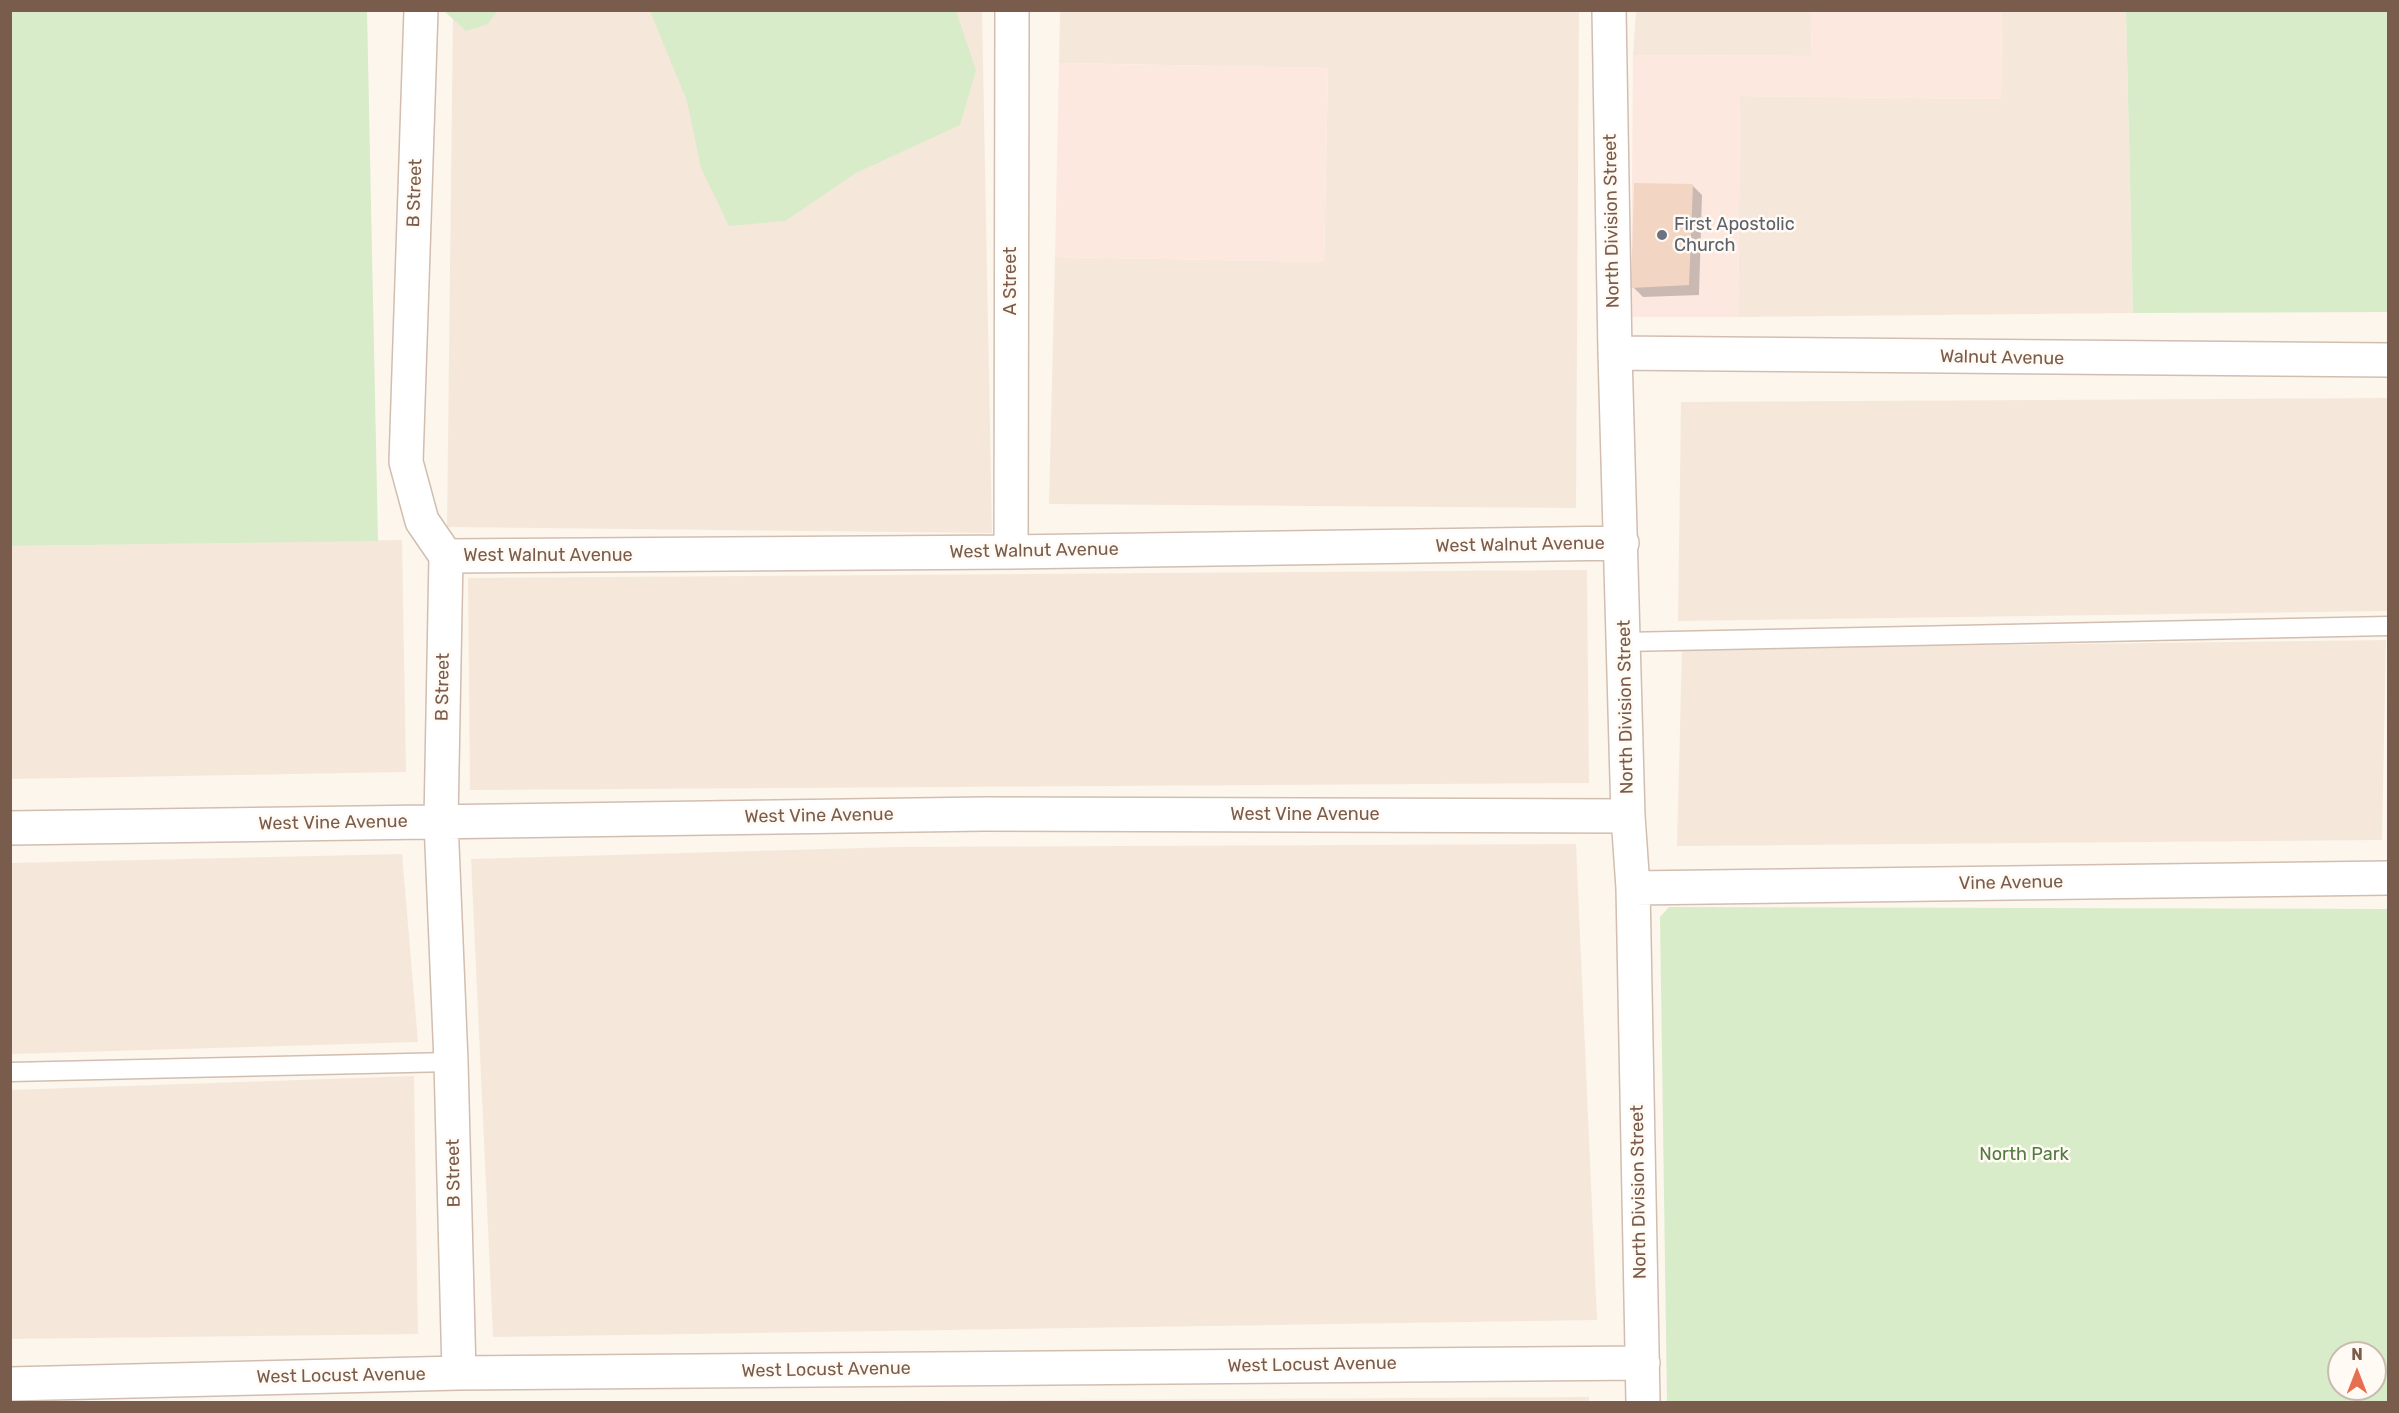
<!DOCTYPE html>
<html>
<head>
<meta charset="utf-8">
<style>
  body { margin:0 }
  #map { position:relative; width:2399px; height:1413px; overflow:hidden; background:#fdf6ec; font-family:Rubik,sans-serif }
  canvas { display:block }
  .frame { position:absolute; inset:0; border:12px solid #7a5c4d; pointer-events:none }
  .north { position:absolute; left:2327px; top:1341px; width:60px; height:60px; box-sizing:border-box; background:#fffaf3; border:2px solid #cabbb1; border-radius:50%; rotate:0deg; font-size:16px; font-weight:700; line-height:24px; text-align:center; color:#7a5c4d }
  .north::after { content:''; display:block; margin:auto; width:21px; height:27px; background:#e76f51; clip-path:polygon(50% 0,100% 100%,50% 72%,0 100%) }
</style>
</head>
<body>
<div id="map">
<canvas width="2399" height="1413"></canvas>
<div class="frame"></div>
<div class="north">N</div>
</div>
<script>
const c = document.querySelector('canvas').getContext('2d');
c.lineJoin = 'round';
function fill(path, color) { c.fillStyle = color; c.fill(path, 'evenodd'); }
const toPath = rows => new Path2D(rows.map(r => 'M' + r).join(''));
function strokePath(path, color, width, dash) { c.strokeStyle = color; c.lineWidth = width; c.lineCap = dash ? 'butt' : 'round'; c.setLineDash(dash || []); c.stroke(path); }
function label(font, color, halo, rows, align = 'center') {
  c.font = font + ' Rubik,sans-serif'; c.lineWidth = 5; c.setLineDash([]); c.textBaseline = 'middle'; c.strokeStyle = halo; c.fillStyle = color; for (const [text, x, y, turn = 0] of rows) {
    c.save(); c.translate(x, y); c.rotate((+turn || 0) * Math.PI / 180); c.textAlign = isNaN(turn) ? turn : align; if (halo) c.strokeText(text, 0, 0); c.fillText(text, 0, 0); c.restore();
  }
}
const residential = toPath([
  [453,11,982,11,992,533,447,527],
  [1060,11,1579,11,1576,508,1049,504,1055,257,1324,262,1328,68,1059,63],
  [1636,11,1812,11,1811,56,1633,55],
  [2002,11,2126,11,2133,313,1738,317,1740,96,2001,99],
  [2388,398,2388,611,1678,621,1681,402],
  [402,540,406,772,11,779,10,546],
  [1587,570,1589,783,470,790,468,578],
  [2386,640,2382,840,1677,846,1682,649],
  [1576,844,1597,1320,493,1337,471,859,897,847],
  [402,854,418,1042,11,1054,11,863],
  [414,1076,418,1334,11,1339,11,1090],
  [1589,1397,1589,1402,702,1402]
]);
const commercial = toPath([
  [1812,11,2002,11,2001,99,1740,96,1738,317,1631,317,1633,55,1811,56],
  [1059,63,1328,68,1324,262,1055,257]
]);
const green = toPath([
  [10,11,367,11,378,541,11,546],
  [444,11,497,11,488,24,466,31],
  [650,11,956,11,976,70,960,125,856,173,785,221,729,226,701,168,687,101],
  [2126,11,2388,11,2388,312,2133,313],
  [1669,907,2388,909,2388,1402,1667,1402,1660,917],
  [2339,1353,2375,1353,2375,1389,2339,1389]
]);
const shadow = toPath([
  [1692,185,1702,195,1699,295,1643,297,1633,287]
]);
const building = toPath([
  [1634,183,1693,184,1689,285,1631,288]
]);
const lane = toPath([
  [1624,642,2388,626],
  [10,1072,451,1062]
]);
const street = toPath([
  [421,10,406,462,422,521,446,556,441,821,451,1062,459,1373],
  [1609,10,1615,353,1628,816,1633,888,1643,1402],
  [1615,353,2388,360],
  [1011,552,1012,10],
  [446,556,1011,552,1622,543],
  [10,828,985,814,1628,816],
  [1633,888,2388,878],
  [10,1384,459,1373,1643,1363]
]);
const markers = [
  [1662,235,6,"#6b7280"]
];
const streetNames = [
  ["B Street",415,193,-88],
  ["North Division Street",1612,221,-91],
  ["A Street",1011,281,-90],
  ["Walnut Avenue",2002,358,1],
  ["West Walnut Avenue",1520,545,-1],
  ["West Walnut Avenue",1034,551,-1],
  ["West Walnut Avenue",548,556],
  ["B Street",443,687,-89],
  ["North Division Street",1626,707,-91],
  ["West Vine Avenue",1305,815],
  ["West Vine Avenue",819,816,-1],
  ["West Vine Avenue",333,823,-1],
  ["Vine Avenue",2011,883,-1],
  ["B Street",454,1173,-91],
  ["North Division Street",1639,1192,-91],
  ["West Locust Avenue",1312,1365,-1],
  ["West Locust Avenue",826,1370,-1],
  ["West Locust Avenue",341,1376,-1]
];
const worshipNames = [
  ["First Apostolic",1674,225],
  ["Church",1674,246]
];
const parkNames = [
  ["North Park",2024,1155]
];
fill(residential, '#f5e8da');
fill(commercial, '#fde8e0');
fill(green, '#d8ecc9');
fill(shadow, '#0003');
fill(building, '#f3d5c3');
strokePath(lane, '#d1beb0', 21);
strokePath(street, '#d1beb0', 36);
strokePath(lane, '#fff', 18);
strokePath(street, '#fff', 33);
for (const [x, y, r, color] of markers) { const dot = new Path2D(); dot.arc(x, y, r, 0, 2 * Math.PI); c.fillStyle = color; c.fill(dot); strokePath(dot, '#fffaf3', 2); }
label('18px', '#7a5c4d', '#fffaf3', streetNames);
label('18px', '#5b616d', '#fffaf3', worshipNames, 'left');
label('18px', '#537a41', '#fffaf3', parkNames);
</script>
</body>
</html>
